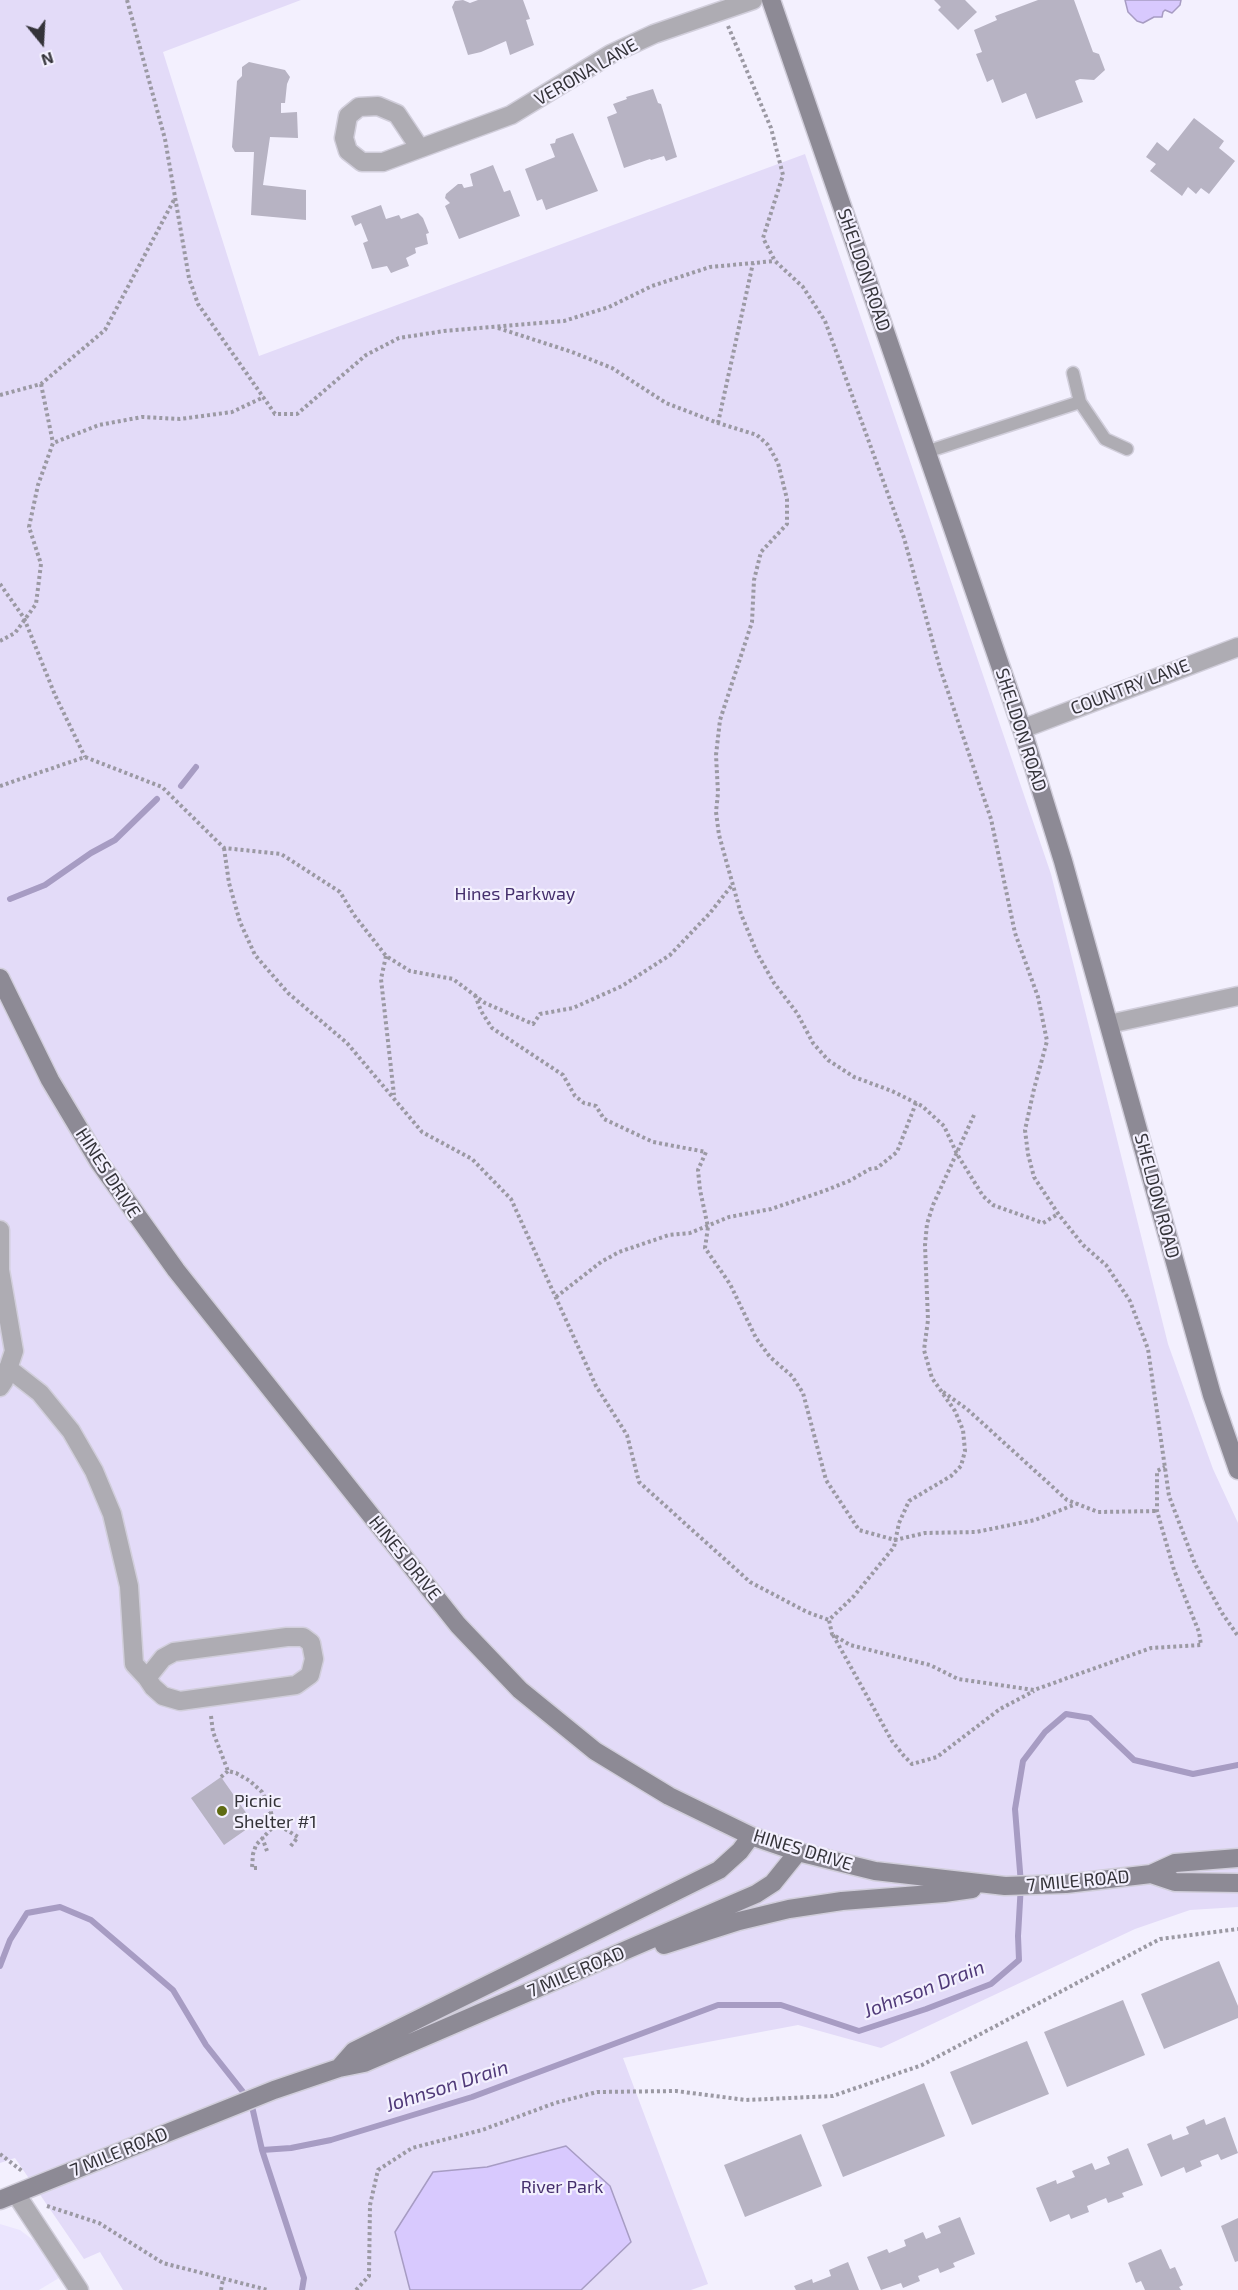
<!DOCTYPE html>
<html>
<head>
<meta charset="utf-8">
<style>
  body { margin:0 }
  #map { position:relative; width:1238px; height:2290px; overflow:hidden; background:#f3f0fe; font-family:"Exo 2",sans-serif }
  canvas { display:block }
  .north { position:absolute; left:12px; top:12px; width:60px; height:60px; -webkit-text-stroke:4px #f3f0fe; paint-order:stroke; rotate:162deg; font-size:16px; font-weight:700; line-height:24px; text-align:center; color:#343339 }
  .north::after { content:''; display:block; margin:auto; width:21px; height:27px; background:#343339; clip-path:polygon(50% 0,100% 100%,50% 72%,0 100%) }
</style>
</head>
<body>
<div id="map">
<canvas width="1238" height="2290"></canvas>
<div class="north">N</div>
</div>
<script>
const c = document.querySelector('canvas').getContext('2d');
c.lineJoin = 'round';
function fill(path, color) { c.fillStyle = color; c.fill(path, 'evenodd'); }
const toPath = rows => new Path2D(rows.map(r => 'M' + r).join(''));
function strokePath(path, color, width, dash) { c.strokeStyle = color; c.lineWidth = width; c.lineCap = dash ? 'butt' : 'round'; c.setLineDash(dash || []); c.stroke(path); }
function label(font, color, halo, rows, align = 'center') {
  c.font = font + ' "Exo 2",sans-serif'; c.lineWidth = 4.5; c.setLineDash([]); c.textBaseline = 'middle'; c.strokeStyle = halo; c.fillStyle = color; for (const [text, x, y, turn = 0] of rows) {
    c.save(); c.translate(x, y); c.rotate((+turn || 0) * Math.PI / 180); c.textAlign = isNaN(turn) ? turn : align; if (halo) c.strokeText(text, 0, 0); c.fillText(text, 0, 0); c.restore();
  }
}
const built = toPath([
  [0,2224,20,2230,37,2243,59,2278,39,2290,0,2290]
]);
const green = toPath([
  [0,0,301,0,163,52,259,356,805,154,1051,874,1168,1344,1213,1469,1238,1523,1238,1907,1190,1910,1135,1929,881,2048,798,2025,623,2058,708,2284,691,2290,123,2290,100,2252,84,2259,15,2158,0,2163]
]);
const water = toPath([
  [1125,0,1181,0,1180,5,1172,13,1165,10,1163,12,1162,17,1154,17,1143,23,1137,21,1128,12,1125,0],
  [566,2146,610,2186,631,2242,581,2290,410,2290,395,2232,433,2172,487,2167,566,2146]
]);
const stream = toPath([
  [181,786,196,767],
  [10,899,45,885,91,853,115,840,157,799],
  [0,1966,10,1940,27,1913,60,1907,91,1920,173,1990,206,2045,251,2102,262,2150,304,2278,302,2290],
  [262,2150,291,2148,331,2140,472,2097,718,2005,781,2005,859,2031,926,2009,991,1984,1019,1960,1018,1936,1021,1884,1015,1809,1023,1761,1045,1732,1066,1714,1090,1718,1134,1760,1193,1774,1238,1765]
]);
const building = toPath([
  [463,0,470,3,478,0,523,0,530,19,526,20,534,45,510,55,506,41,481,52,468,55,452,7,455,1],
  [934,0,965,0,977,12,958,30,938,10,941,7],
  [1038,0,1074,0,1093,52,1099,54,1105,70,1094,80,1080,79,1075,81,1083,102,1036,119,1026,93,1002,103,993,79,987,82,976,54,982,52,974,30,997,20,995,16],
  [249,62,285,70,290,77,287,84,285,103,281,103,281,113,297,112,298,138,270,137,263,185,306,190,306,220,251,215,254,152,235,152,232,147,237,81,242,76,242,67],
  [653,89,658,103,661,104,677,157,666,161,664,156,651,160,650,159,624,168,607,117,617,113,613,104,627,99,626,97],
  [1194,118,1224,141,1219,148,1235,161,1209,194,1201,188,1196,194,1188,187,1182,196,1150,171,1156,164,1146,157,1157,142,1168,151],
  [573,133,598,191,546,210,542,199,537,201,525,169,555,157,550,144,555,143,556,139],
  [493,165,504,192,510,190,520,216,459,239,445,206,450,203,445,198,446,194,458,184,462,184,464,188,473,186,470,174],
  [381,205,386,219,399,215,401,219,418,213,423,218,429,233,426,234,428,244,415,248,416,253,406,258,409,266,391,273,387,266,372,269,363,243,368,241,361,223,355,226,351,216],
  [221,1777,254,1824,224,1845,191,1798],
  [1219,1961,1238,2006,1238,2018,1164,2049,1141,1994],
  [1123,2000,1145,2055,1067,2087,1044,2032],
  [1027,2041,1049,2094,972,2125,950,2072],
  [924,2083,945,2136,843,2177,822,2125],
  [1225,2117,1238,2153,1221,2160,1218,2154,1200,2161,1202,2166,1186,2173,1184,2167,1161,2177,1147,2144,1171,2134,1173,2140,1189,2134,1186,2127,1204,2119,1206,2125],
  [801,2134,822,2186,745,2217,724,2165],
  [1128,2148,1143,2185,1122,2193,1124,2197,1108,2203,1106,2198,1087,2206,1089,2212,1071,2219,1069,2214,1050,2222,1036,2188,1056,2180,1057,2184,1075,2177,1072,2171,1092,2163,1095,2170,1110,2164,1107,2157],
  [960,2217,975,2254,953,2263,955,2267,940,2273,938,2268,918,2276,920,2281,903,2288,901,2283,881,2290,867,2257,887,2249,889,2253,906,2246,904,2240,923,2232,926,2239,941,2233,938,2226],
  [1238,2218,1238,2261,1235,2262,1221,2226],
  [1161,2249,1170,2269,1175,2267,1183,2285,1179,2287,1181,2290,1145,2290,1141,2281,1136,2283,1128,2263],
  [848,2262,859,2290,796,2290,794,2286,812,2279,813,2283,831,2276,829,2270]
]);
const path = toPath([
  [127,0,165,139,189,278,198,304,275,414,297,414,366,355,399,338,444,331,564,321,609,307,652,286,710,267,775,261],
  [728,26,771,128,783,175,763,238,775,261,803,287,825,321,904,538,940,668,991,819,1015,933,1038,997,1047,1041,1034,1089,1025,1130,1028,1154,1034,1177,1059,1215,1083,1245,1106,1265,1130,1301,1148,1349,1169,1496,1195,1564,1222,1613,1238,1636],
  [498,328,572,352,612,368,666,403,718,423,757,435,768,445,778,463,787,499,787,524,761,552,754,580,752,622,720,720,716,755,718,793,716,812,719,835,741,914,757,953,774,983,797,1013,813,1043,828,1060,854,1077,892,1091,922,1106,944,1126,957,1154,983,1196,993,1205,1043,1223,1058,1214],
  [41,384,53,443],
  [0,395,41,384,105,330,175,198],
  [718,423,753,263],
  [0,584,24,618,55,695,85,757],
  [0,641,15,633,36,604,41,564,29,527,38,485,53,443,99,425,142,417,180,419,232,412,264,397],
  [0,786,85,757,162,787,224,848,281,854,340,892,354,915,386,956,410,971,453,979,485,1003,533,1024,540,1014,573,1008,622,986,670,955,710,913,732,885],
  [224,848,229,883,240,922,255,955,288,993,347,1043,422,1132,472,1159,511,1199,596,1386,627,1435,639,1482,750,1582,807,1612,829,1620],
  [386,956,381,979,394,1095],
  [475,995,481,1011,492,1028,563,1075,575,1096,584,1103,596,1106,604,1119,653,1142,706,1152,698,1170,700,1190,708,1227,705,1248,730,1284,756,1338,770,1357,792,1376,803,1393,826,1480,859,1530,895,1540,925,1533,976,1532,1035,1520,1076,1504],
  [974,1115,933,1205,927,1224,925,1245,928,1320,924,1350,932,1378,955,1411,963,1430,965,1451,961,1466,951,1476,909,1501,899,1523,894,1547,854,1596,829,1620,832,1634,850,1645,930,1665,958,1679,1034,1690,1151,1648,1201,1645,1199,1632,1174,1570,1157,1511,1157,1471,1165,1467],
  [556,1297,601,1262,619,1252,669,1235,690,1233,729,1217,771,1209,824,1191,849,1181,870,1169,877,1168,897,1152,916,1103],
  [943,1392,967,1409,1067,1500,1098,1512,1157,1511],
  [833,1635,892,1741,904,1756,912,1764,937,1757,1000,1709,1034,1691],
  [211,1716,213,1732,228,1771,236,1773,250,1781,262,1792,270,1808,274,1826],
  [221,1777,228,1771],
  [254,1824,271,1813],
  [262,1837,267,1851],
  [257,1868,252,1868,253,1854,256,1845,274,1826,285,1829,298,1837,290,1847],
  [0,2154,22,2171],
  [47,2206,99,2223,163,2263,268,2290],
  [221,2290,223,2279],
  [356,2290,369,2276,370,2205,378,2170,412,2148,482,2130,555,2103,597,2092,676,2091,746,2100,833,2096,922,2065,1160,1939,1238,1929]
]);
const lane = toPath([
  [1080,402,1105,439,1127,449],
  [926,452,1080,402,1073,373]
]);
const street = toPath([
  [419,147,397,114,378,106,359,107,348,116,344,138,348,151,362,162,383,162,511,115,611,54,654,34,753,0],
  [1022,729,1238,647],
  [1109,1024,1238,996],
  [0,1230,0,1270,14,1351,4,1381,0,1387],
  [8,1368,40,1393,71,1431,94,1471,112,1514,129,1586,134,1664,147,1678],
  [287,1637,303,1637,311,1643,314,1659,310,1675,296,1685,180,1701,163,1696,153,1687,147,1678,163,1658,174,1652,287,1637],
  [16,2194,79,2290]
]);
const secondary = toPath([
  [771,0,1022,729,1063,861,1212,1395,1238,1470],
  [0,978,50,1080,99,1162,176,1270,458,1625,520,1690,595,1751,669,1796,751,1836,798,1852,875,1871,1005,1886,1066,1884,1151,1874,1175,1863,1238,1858],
  [1151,1874,1175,1882,1238,1883],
  [664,1945,739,1921,789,1909,842,1901,944,1893,972,1889],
  [339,2068,354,2051,719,1870,740,1851,751,1836],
  [0,2200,274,2090,339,2068,364,2063,756,1894,773,1883,798,1852]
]);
const markers = [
  [222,1811,6,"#5f6b12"]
];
const streetNames = [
  ["VERONA LANE",586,72,-30],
  ["SHELDON ROAD",864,270,71],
  ["COUNTRY LANE",1130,687,-21],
  ["SHELDON ROAD",1021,730,72],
  ["HINES DRIVE",108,1173,57],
  ["SHELDON ROAD",1157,1196,75],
  ["HINES DRIVE",405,1558,51],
  ["HINES DRIVE",803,1850,17],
  ["7 MILE ROAD",1078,1881,-5],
  ["7 MILE ROAD",576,1972,-23],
  ["7 MILE ROAD",119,2152,-22]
];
const parkNames = [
  ["Hines Parkway",515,894],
  ["River Park",562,2187]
];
const poiNames = [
  ["Picnic",234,1801],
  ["Shelter #1",234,1822]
];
const waterNames = [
  ["Johnson Drain",924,1989,-21],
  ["Johnson Drain",447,2086,-18]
];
fill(built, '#ebe5fe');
fill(green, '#e3dbf8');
fill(water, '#d8c9fe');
strokePath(water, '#a79cc3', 1.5);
strokePath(stream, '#a79cc3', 6);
fill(building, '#b7b3c3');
strokePath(lane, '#d1cedb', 15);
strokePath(street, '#d1cedb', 21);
strokePath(secondary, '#d1cedb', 21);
strokePath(path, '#9b99a3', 4, [3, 3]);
strokePath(lane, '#aeacb3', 12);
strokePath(street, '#aeacb3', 18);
strokePath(secondary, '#8d8a95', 18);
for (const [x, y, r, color] of markers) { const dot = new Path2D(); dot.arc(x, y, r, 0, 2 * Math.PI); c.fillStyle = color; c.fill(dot); strokePath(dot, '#f3f0fe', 2); }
label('18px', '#343339', '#f3f0fe', streetNames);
label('18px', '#452f6d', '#f3f0fe', parkNames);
label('18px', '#343339', '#f3f0fe', poiNames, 'left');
label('italic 20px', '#503a79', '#f3f0fe', waterNames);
</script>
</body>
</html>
